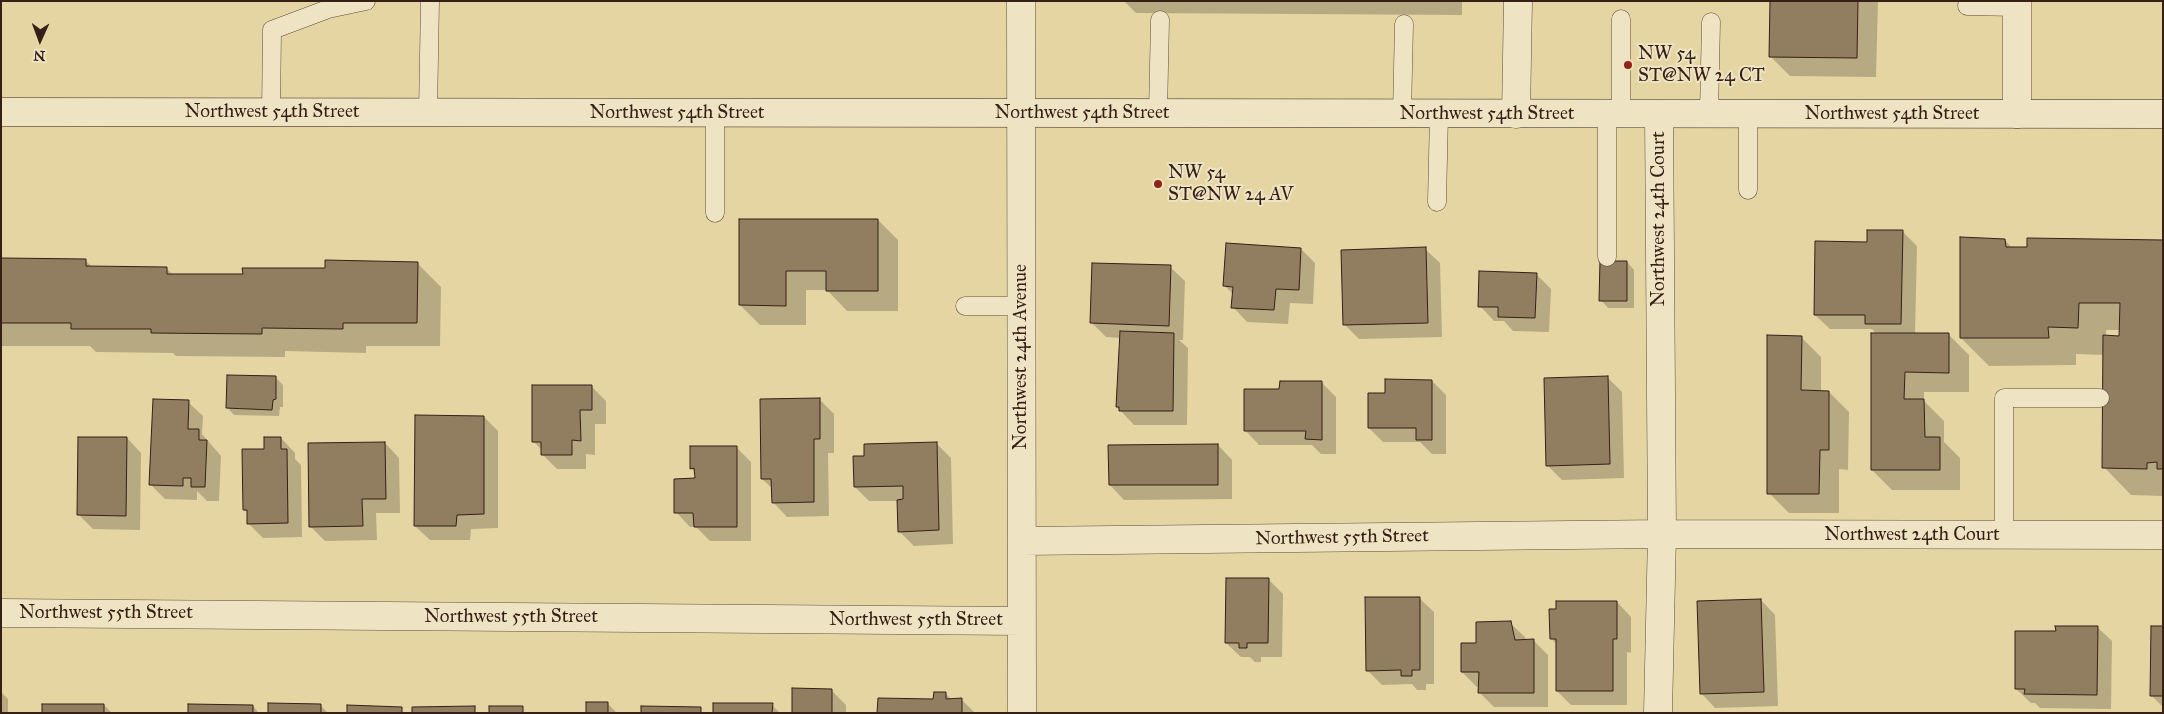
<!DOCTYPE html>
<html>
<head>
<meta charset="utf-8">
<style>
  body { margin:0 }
  #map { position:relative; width:2164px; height:714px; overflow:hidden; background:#e5d5a3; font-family:"IM FELL Great Primer",serif }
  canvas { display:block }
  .frame { position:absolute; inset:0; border:2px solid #351f17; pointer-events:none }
  .north { position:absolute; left:15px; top:15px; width:50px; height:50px; -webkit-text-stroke:4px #eee4c3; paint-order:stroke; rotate:182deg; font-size:14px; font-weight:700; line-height:20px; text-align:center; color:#351f17 }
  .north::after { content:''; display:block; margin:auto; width:18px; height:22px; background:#351f17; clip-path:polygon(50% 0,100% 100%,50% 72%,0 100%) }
</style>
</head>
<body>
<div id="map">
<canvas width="2164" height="714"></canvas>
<div class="frame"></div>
<div class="north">N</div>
</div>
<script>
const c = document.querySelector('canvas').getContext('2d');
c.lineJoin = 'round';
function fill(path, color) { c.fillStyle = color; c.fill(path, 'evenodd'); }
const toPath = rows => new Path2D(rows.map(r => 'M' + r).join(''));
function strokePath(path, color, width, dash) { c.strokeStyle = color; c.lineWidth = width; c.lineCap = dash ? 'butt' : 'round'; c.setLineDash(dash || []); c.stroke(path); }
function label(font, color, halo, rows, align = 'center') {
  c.font = font + ' "IM FELL Great Primer",serif'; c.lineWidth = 4; c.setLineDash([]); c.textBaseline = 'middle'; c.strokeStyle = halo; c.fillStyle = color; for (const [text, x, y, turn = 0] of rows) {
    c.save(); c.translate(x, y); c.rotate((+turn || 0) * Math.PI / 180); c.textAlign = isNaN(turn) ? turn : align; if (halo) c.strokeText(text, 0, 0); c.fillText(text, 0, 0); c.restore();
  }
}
const shadow = toPath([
  [1124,1,1462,1,1462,15,1136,13],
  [1771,1,1878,1,1876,77,1790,76,1770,56],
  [740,220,878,220,898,240,898,311,847,311,827,290,806,290,806,325,760,325,740,305],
  [1902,231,1917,246,1915,335,1949,335,1969,355,1969,392,1924,392,1924,401,1944,421,1944,442,1960,458,1960,490,1892,490,1872,470,1877,335,1872,329,1830,329,1815,315,1868,243],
  [2005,240,2013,249,2163,241,2163,496,2131,495,2104,467,2104,355,2076,354,2076,365,1989,366,1961,338],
  [2106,330,2121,330,2120,337,2106,337],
  [1301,249,1315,263,1313,304,1290,303,1288,324,1247,322,1233,307,1233,294,1224,285],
  [1425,249,1440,263,1442,337,1359,339,1344,324],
  [1,259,85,260,93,268,166,268,173,275,244,276,417,263,441,287,440,346,366,346,366,353,285,351,285,357,176,356,173,353,96,352,90,346,1,346],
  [1627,262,1634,270,1634,308,1608,308,1601,300],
  [1170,267,1185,281,1183,340,1179,340,1188,348,1187,425,1134,425,1117,407,1121,338,1106,337,1091,322],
  [1536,274,1551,289,1549,332,1513,331,1504,321,1494,321,1480,306],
  [1801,337,1821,357,1821,392,1829,392,1849,412,1848,470,1839,469,1839,513,1789,513,1769,493],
  [276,378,283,385,283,407,280,407,279,416,234,415,227,407],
  [1608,378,1622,392,1624,478,1562,480,1547,465],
  [1432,381,1446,395,1446,454,1432,454,1420,442,1383,442,1369,428,1386,394],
  [1321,382,1336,397,1336,454,1321,454,1312,445,1259,445,1245,430,1281,390],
  [591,386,606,401,606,424,595,424,595,455,586,454,586,469,557,469,542,454,542,450,533,441],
  [819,399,834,414,834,453,828,453,829,516,787,517,773,502,773,489,762,479],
  [188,402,203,416,202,434,221,456,219,501,207,501,197,491,197,500,165,499,151,485],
  [484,417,498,431,498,528,471,529,470,540,430,540,415,526],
  [127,438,141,453,140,530,93,529,79,515],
  [281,438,295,453,295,459,301,465,302,537,263,538,248,523,248,513,244,510,265,450],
  [385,443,399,458,400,513,376,513,377,540,325,541,310,526],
  [936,443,951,458,953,544,914,546,899,531,899,501,869,501,855,487,865,457],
  [1218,445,1232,460,1232,499,1124,500,1110,485],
  [736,447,751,462,751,541,710,541,696,527,690,527,676,512,696,480,696,473,691,468],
  [1268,579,1283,594,1282,657,1261,657,1261,662,1255,662,1250,657,1241,657,1226,643],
  [1419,598,1434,612,1434,684,1426,684,1426,690,1417,690,1412,684,1382,685,1367,670],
  [1761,600,1775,615,1778,706,1715,708,1701,693],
  [1617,602,1631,617,1631,653,1627,652,1627,705,1571,705,1557,691,1557,645,1551,638],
  [1510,623,1525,637,1526,641,1533,640,1548,655,1548,707,1494,707,1480,693,1480,686,1477,687,1462,672,1478,644],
  [2097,627,2112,641,2111,709,2040,708,2035,703,2031,703,2016,689,2057,632],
  [2163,628,2163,707,2151,695],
  [831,690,846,705,846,713,793,713],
  [1,692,8,699,8,713,1,713],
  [945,693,952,700,962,700,975,713,879,713,934,700],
  [608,704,617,713,587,713],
  [104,705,112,713,44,713],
  [320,705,328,713,269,713],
  [772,705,780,713,714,713],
  [253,706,259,713,189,713]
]);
const building = toPath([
  [1770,1,1858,1,1857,58,1769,57,1770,1],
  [739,219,878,219,878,291,826,291,826,271,786,271,786,306,739,305,739,219],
  [1867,230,1903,230,1901,324,1865,324,1865,315,1814,315,1815,241,1867,242,1867,230],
  [1960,237,2005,239,2006,247,2027,247,2027,238,2163,240,2163,469,2157,469,2157,462,2147,463,2147,469,2102,468,2103,335,2119,336,2120,303,2079,303,2078,328,2048,327,2049,338,1960,338,1960,237],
  [1226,243,1301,248,1299,290,1276,289,1274,310,1231,308,1233,287,1223,286,1226,243],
  [1426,247,1428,323,1343,325,1341,250,1426,247],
  [1,258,86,259,86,266,167,267,167,274,243,274,242,268,325,268,325,260,418,262,417,323,343,323,343,329,262,328,262,334,151,333,151,329,71,329,71,323,1,323,1,258],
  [1600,261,1627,261,1627,301,1599,301,1600,261],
  [1092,263,1171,265,1169,326,1090,323,1092,263],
  [1479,271,1537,273,1535,318,1498,317,1498,307,1478,307,1479,271],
  [1120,331,1174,333,1173,411,1119,411,1119,407,1116,407,1120,331],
  [1871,333,1949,333,1949,373,1905,372,1904,399,1924,399,1925,437,1940,437,1940,470,1871,470,1871,333],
  [1767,335,1802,336,1801,390,1829,391,1829,450,1820,450,1819,494,1767,494,1767,335],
  [227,375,276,376,276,399,273,400,272,410,226,408,227,375],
  [1608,376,1610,464,1546,466,1544,378,1608,376],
  [1385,379,1432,380,1432,440,1416,440,1416,428,1368,428,1368,393,1385,393,1385,379],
  [1280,381,1322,381,1322,440,1305,439,1306,431,1244,431,1244,389,1279,389,1280,381],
  [532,385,592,385,592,410,580,410,581,441,572,440,572,455,541,455,541,442,532,442,532,385],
  [820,398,820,439,814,439,814,502,772,503,771,479,761,479,760,399,820,398],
  [153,399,189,400,188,429,199,429,199,440,207,440,205,487,191,487,191,478,183,478,183,486,149,485,153,399],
  [415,415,484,416,484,514,457,515,456,526,414,526,415,415],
  [78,437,127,437,126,516,77,515,78,437],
  [264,437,281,437,281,449,287,449,288,523,247,524,247,510,243,510,242,449,264,449,264,437],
  [385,442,386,499,362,499,363,526,309,527,308,443,385,442],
  [937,442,939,530,898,532,897,500,903,499,903,486,854,487,853,456,864,456,864,444,937,442],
  [1218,444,1218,485,1109,485,1108,445,1218,444],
  [690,446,737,446,737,527,694,527,693,513,674,513,674,479,695,478,694,468,690,469,690,446],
  [1226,578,1269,578,1268,643,1247,643,1247,648,1239,648,1239,643,1225,643,1226,578],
  [1365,597,1420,597,1420,670,1412,670,1412,676,1401,676,1401,670,1366,671,1365,597],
  [1761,599,1764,692,1700,694,1697,601,1761,599],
  [1556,601,1617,601,1617,639,1613,639,1613,691,1556,691,1556,639,1550,639,1549,609,1556,609,1556,601],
  [1511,621,1515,640,1534,639,1534,693,1478,693,1479,672,1461,672,1461,643,1476,643,1476,622,1511,621],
  [2055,626,2098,626,2097,695,2024,694,2025,689,2015,689,2015,631,2056,631,2055,626],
  [2151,626,2163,626,2163,696,2150,696,2151,626],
  [792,688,832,689,832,713,792,713,792,688],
  [934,692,946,692,946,699,962,698,962,713,877,713,878,698,933,699,934,692],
  [586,702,608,702,608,713,586,713,586,702],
  [268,703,321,704,321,713,268,713,268,703],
  [713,703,773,703,772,713,713,713,713,703],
  [42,704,104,704,104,713,42,713,42,704],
  [188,704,253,705,253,713,188,713,188,704],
  [347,705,402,707,402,713,347,713,347,705],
  [475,706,475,713,412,713,412,707,475,706],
  [489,706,523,706,523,713,489,713,489,706],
  [641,706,701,707,701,713,641,713,641,706]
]);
const lane = toPath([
  [1967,6,2017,7],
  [271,112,272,30,328,9,366,1],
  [428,112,430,1],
  [1158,113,1160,20],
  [1402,114,1404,24],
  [1621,114,1621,19],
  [1709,114,1711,22],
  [1748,114,1748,190],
  [1437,202,1439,114],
  [715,213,715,113],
  [1607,257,1607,113],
  [965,306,1021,306],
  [2004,535,2004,398,2100,398]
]);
const street = toPath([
  [1021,1,1022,713],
  [2017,1,2017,114],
  [1516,114,1518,1],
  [1022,541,1662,534,2163,535],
  [1,613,1021,621],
  [1658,713,1662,534,1659,114]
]);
const secondary = toPath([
  [1,112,2163,114]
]);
const markers = [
  [1628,65,5,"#8f2418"],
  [1158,184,5,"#8f2418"]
];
const poiNames = [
  ["NW 54",1638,54],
  ["ST@NW 24 CT",1638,76],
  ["NW 54",1168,173],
  ["ST@NW 24 AV",1168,195]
];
const streetNames = [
  ["Northwest 54th Street",272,112],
  ["Northwest 54th Street",677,113],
  ["Northwest 54th Street",1082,113],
  ["Northwest 54th Street",1487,114],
  ["Northwest 54th Street",1892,114],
  ["Northwest 24th Court",1659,219,-90],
  ["Northwest 24th Avenue",1021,357,-90],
  ["Northwest 24th Court",1912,535],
  ["Northwest 55th Street",1342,538,-1],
  ["Northwest 55th Street",106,613],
  ["Northwest 55th Street",511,617],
  ["Northwest 55th Street",916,620]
];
fill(shadow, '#0003');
fill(building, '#917e60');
strokePath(building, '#351f17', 1);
strokePath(lane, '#614c3a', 19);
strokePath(street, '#614c3a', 29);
strokePath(secondary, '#351f17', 29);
strokePath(lane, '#eee4c3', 18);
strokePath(street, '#eee4c3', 28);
strokePath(secondary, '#eee4c3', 28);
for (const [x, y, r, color] of markers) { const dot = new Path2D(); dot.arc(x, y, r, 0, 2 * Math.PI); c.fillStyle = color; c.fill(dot); strokePath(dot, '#eee4c3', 2); }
label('19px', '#351f17', '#eee4c3', poiNames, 'left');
label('19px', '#351f17', '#eee4c3', streetNames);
</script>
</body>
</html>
